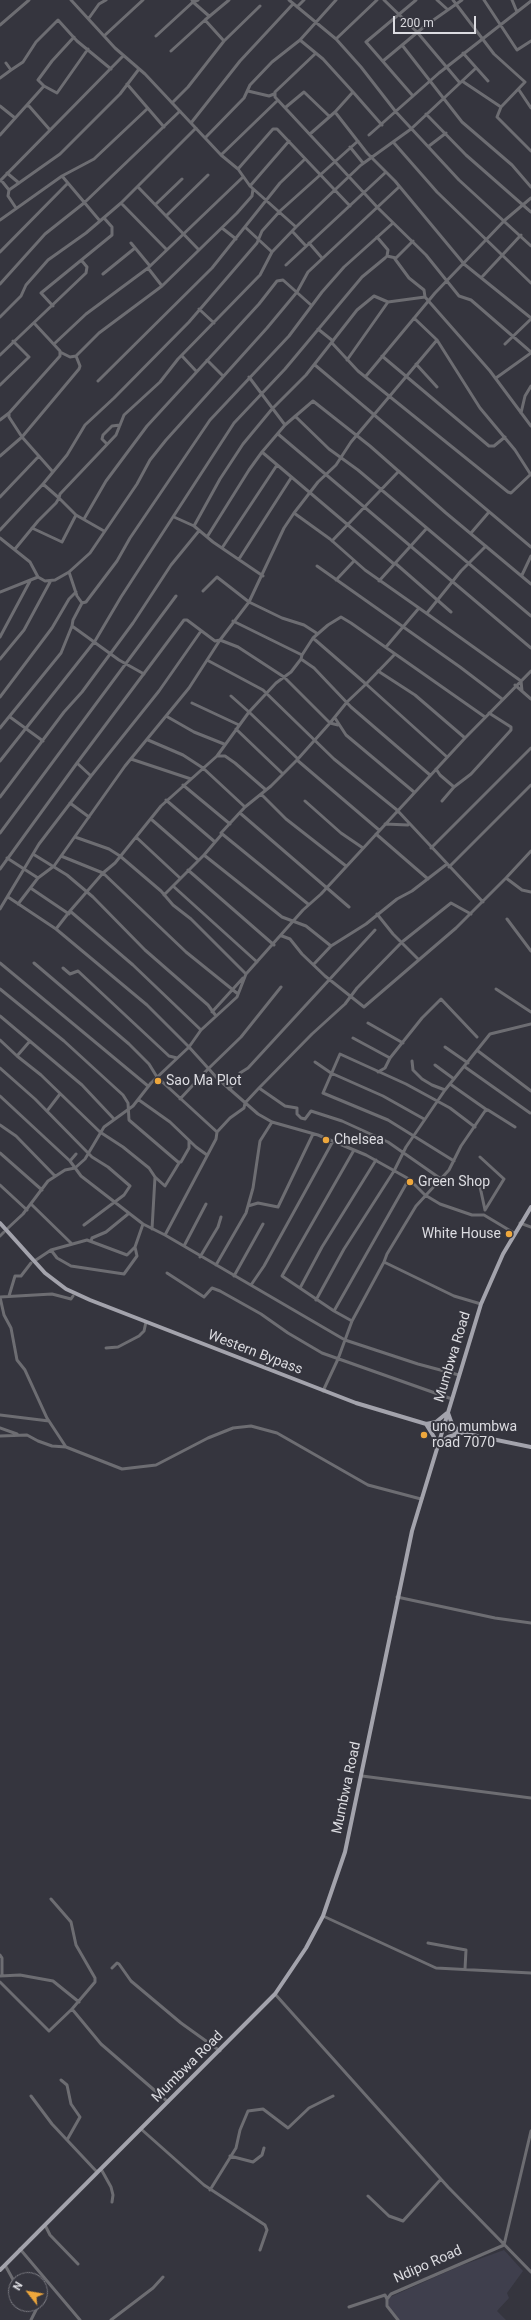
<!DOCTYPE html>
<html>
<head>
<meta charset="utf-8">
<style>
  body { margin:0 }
  #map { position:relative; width:531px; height:2320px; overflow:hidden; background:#35353e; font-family:Roboto,sans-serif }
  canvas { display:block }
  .north { position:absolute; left:8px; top:2272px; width:40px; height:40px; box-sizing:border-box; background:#35353e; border:1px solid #78787f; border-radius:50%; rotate:301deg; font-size:11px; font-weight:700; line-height:16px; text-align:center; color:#dcdce1 }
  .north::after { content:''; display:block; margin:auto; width:14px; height:18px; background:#eea73c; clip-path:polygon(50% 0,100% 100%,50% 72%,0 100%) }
  .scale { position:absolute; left:393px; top:16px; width:83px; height:18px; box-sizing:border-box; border:2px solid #dcdce1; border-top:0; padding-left:5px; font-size:12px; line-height:14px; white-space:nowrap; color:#dcdce1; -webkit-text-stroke:3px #35353e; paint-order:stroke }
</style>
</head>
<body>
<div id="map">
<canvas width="531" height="2320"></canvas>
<div class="north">N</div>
<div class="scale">200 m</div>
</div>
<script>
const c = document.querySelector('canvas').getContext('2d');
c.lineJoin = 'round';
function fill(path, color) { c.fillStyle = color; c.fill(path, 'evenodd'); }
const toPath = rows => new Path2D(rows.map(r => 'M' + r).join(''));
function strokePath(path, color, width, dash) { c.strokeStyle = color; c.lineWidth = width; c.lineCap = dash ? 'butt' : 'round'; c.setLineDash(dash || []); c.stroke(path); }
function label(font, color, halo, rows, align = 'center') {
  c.font = font + ' Roboto,sans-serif'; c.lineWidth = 4; c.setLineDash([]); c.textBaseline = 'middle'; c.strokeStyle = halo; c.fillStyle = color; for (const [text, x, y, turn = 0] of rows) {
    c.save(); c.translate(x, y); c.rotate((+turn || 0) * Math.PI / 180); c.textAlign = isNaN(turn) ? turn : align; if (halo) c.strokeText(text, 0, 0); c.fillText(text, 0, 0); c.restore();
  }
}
const built = toPath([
  [504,2250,523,2271,507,2293,509,2298,497,2311,506,2320,398,2320,389,2310,388,2298,460,2266]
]);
const minor = toPath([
  [71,0,115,48,145,74,221,155,238,169,250,186,296,227],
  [192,0,193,2,198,0],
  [289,0,336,39,361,67,396,112,459,180,531,246],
  [384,0,417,32,460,83],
  [437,0,447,9],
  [453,0,494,54,525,82,501,107,497,117,531,151],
  [484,0,517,50,531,41],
  [512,0,517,12],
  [297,7,304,0],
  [89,18,99,4,106,0],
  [0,25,29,0],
  [104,36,143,0],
  [156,36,193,2,209,16],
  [74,37,52,61,38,80,44,86,57,93,88,49],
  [336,39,377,0],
  [300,40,323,59,353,92],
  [224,41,205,20,229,0],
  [402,45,462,122,512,165,531,187],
  [171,51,205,20],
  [316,53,275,92,275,97,378,208,426,255,459,296,471,300,531,352],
  [463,53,488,81],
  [383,61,425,26,462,0],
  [6,63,11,70,23,62,36,42,58,20,77,41,111,69],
  [0,78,11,70],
  [462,81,501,107],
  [127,84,164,127],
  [519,90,531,108],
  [248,91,269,96,274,94],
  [413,96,366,42,416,0],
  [172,103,188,87,224,41,260,6],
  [0,106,15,118],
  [28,106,29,106,50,130],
  [286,107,304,92,329,116],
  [335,112,367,153,395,181,464,264,531,318],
  [426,114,466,155,531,212],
  [191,123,240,61,293,4],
  [310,134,335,112,353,92,382,125],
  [0,135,44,86],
  [369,135,439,73,531,1],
  [205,138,244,98,250,85,272,62,300,40,336,0],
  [394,143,437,192,531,283],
  [429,146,446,133],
  [350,147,363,163],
  [221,155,278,100],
  [238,169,273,129,277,129,350,206],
  [7,173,19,183],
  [62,176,100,221],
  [1,180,9,190],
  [0,181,123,56],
  [250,186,289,141],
  [138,187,199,250],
  [121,203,166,249],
  [156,204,182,179],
  [16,208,8,196,9,190,60,154,120,94,139,69],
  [166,216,208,175],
  [0,220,62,176,94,159,147,109],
  [245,227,272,252],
  [222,228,236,239],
  [292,231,306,246],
  [377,237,388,250,387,256],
  [131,243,150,266],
  [309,243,322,258],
  [0,252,67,184],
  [395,259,409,278,424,290,425,297,490,371,531,426],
  [286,265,386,172],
  [148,268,162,286],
  [103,274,135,248],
  [481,278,521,235],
  [0,284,45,234,84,203,180,111],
  [53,306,41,293,112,235,112,227,104,218],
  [199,309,214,323],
  [0,317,21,296,26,285,48,260,86,233,121,203,196,128],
  [414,318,437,340,480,408,515,450,531,475],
  [34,323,60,351,60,356,9,413,9,417,22,437,53,472],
  [318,329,333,341],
  [437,340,351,442,336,465,318,482,294,513,284,528,249,602,220,640,238,647,284,677,330,723,347,702,366,684,447,757],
  [332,343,358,371,508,492,511,493,531,474],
  [54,344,86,314,148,268,243,177],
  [505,344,531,319],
  [60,352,70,357,76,356,99,333,162,286,237,213,252,196,253,189],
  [0,355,86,273,87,267,82,261],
  [182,356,196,371],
  [382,356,489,446,494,446,505,437],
  [207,360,222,375],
  [347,360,388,302],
  [416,364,437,387],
  [315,365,531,547],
  [366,376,435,293,505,220,531,198],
  [249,377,285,425],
  [496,378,531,353],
  [98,381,212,268,280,183,305,159],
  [0,385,29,357,13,341],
  [521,413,525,396,531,386],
  [295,416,329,449,358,470,531,616],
  [0,420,9,413],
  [278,434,531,648],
  [107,444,102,439,103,435,112,426,120,425],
  [262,452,394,564],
  [0,456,22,437,79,369,80,366,76,356],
  [0,497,39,456],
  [294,513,330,539,365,570,419,608],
  [174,517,194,526,213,542,263,576],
  [84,519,106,481,147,426,259,304,277,281,283,280,311,305],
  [194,526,220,479,243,444,272,409,306,375,357,310,374,296,388,302,425,297],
  [32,528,62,542,76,515],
  [0,530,43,484],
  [104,531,76,515,59,498,60,494,116,435,124,415,160,382,178,359,260,275,272,252,296,227,361,165,411,129,476,68],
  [471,533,489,512],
  [207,537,249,470,262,452,285,425,313,401,370,446,446,513,531,584],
  [0,538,30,562,38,577],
  [332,541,399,471],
  [222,548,277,465],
  [15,549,38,521,56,503,59,498,43,484,67,455,85,425,114,398,189,322,257,243,262,231,280,211,358,141],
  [239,559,291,478],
  [395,563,451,612],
  [317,566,460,667,502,699],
  [69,572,77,596,82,603,86,602,117,561,130,538,210,420,289,336,322,292,344,267,393,223],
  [522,575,531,556],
  [336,580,354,561],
  [379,581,427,528],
  [203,591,217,577,249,602,282,618,304,625,318,634],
  [0,592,38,577,45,581,55,580,69,572,90,553,137,484,150,460,166,440,267,328,297,292,308,272,399,187],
  [82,603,73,620,72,626,119,660,144,674],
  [427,613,461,571,486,546],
  [233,621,302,655,313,638,328,625,341,617,351,623,485,717],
  [0,637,30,581],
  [313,638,366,684,395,654],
  [386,647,419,608,521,681,522,691],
  [302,655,301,659,314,668,351,707,430,775],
  [0,659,24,630,50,582],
  [207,660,263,690,334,759,397,810,483,902],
  [378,671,415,695,465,738],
  [515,685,531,699],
  [0,697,52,628,69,599,76,592],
  [192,703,239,725],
  [166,716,194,732,224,744],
  [10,717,43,741],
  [335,718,346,735,414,792],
  [0,728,61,653,72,626],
  [236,729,283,774],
  [148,740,183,755,203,768,245,807],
  [217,756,249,712,231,696],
  [131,759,191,779],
  [298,759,249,712,276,683,291,672,301,659],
  [297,760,379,830],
  [0,761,95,641,121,597,234,423,285,369,362,277,385,258,387,256,396,258,413,241],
  [436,769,440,775,454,787,471,774,511,730,511,727,489,713],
  [91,776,159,691,201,631],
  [183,785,230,824],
  [261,794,286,819,346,866],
  [0,797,64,712,82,692,133,623,171,565,198,532],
  [166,800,215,842],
  [305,801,341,833,363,848],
  [442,801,454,787],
  [70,803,89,817],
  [240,813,349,907],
  [151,819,198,860],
  [385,824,408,825],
  [0,833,176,596],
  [222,834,204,855,282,917,306,926,331,946,366,924,397,899,412,891,447,864],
  [376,834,428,879],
  [75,837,109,849,120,856,161,891,173,905,191,919,246,974],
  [136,837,180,878],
  [431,848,531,748],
  [33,854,67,875,93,897,145,950,208,1005,216,1016],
  [204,855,173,886,257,962],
  [61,856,103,873,186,952,238,994],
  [7,858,38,878],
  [449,867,531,785],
  [0,869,77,763],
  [188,870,274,945],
  [506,878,531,851],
  [32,889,69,914],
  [164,895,173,886],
  [8,897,56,929],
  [308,904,221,833,245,807,271,786,297,760,330,723,338,725],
  [0,909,39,844,91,776,77,763,184,620,187,620,215,641,220,640,189,688,125,766,54,866,38,878,18,904],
  [70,911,103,873,115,863,161,806,217,756,225,756,235,763,266,790],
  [377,914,393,934,418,959],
  [507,919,531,951],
  [282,936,290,939,302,954,325,976,364,1007,456,928,506,878,522,890,531,892],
  [0,963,148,1086],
  [34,963,129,1044,149,1064,157,1077,217,1132],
  [314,964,331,946],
  [63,968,70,974,78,971,169,1056,177,1058],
  [0,989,64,1041,123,1095,128,1103,129,1120,178,1162,181,1162,189,1148,189,1141],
  [496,989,531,1012],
  [212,1012,243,978],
  [0,1016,82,1085,114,1119],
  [368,1023,403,1043],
  [201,1030,133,965,70,911,56,929,147,1005,189,1047,201,1030,237,997,246,974,303,910,321,894,465,738,531,671],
  [353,1038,390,1058,385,1068,378,1072],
  [0,1040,17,1056],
  [30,1041,17,1056,41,1075,100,1132,123,1147,149,1168,155,1177,165,1186,179,1163],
  [445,1047,468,1063],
  [478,1051,531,1091],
  [390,1058,422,1018,441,999,477,1037],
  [412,1061,413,1070,422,1079,432,1085,445,1090],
  [315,1062,331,1073,383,1096,424,1119],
  [435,1065,454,1079],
  [465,1067,530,1113],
  [0,1068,35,1099,92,1157,108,1167,130,1186,124,1195,84,1225],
  [450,1084,487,1110],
  [259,1088,285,1106,297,1108,297,1114,301,1118,305,1119,311,1111,342,1121,388,1142,441,1179],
  [229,1089,237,1082,240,1073,248,1068,375,930],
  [0,1096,70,1161,81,1176,143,1224,165,1235,345,1340,418,1364,459,1375],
  [180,1099,208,1069,241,1037,281,987],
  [139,1100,170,1122,196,1147,207,1155],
  [47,1111,60,1094],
  [0,1125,16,1136,55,1176],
  [0,1153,42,1190],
  [480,1157,504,1179,485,1210],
  [70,1161,76,1154],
  [454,1161,388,1120,323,1093,340,1054,406,1084,450,1108,475,1127],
  [479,1182,485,1210],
  [0,1185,27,1210],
  [31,1204,72,1244],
  [248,1206,258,1203,278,1207,313,1134],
  [520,1223,531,1227],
  [8,1228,23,1214,48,1181,65,1170,75,1168,85,1159,104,1127,133,1106,151,1083,189,1047,217,1078,258,1114,272,1122,318,1135,366,1155,409,1179,425,1195,440,1204,472,1215,484,1215,514,1233],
  [152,1229,155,1177],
  [165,1235,216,1139,217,1132,230,1118,244,1108,245,1103,259,1088,312,1034,345,1004,357,988,402,942,451,903,471,914],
  [0,1236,4,1232],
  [91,1241,92,1238,106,1232,128,1214],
  [184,1246,206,1204],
  [51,1250,57,1258,71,1266,124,1274,137,1256,135,1247],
  [200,1257,218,1227,221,1217],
  [36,1260,51,1250,87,1240,127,1255,135,1247,143,1224],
  [384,1262,387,1254,416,1206,449,1170,461,1146,485,1111,488,1110,515,1127],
  [216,1265,246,1213,253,1188,260,1141,272,1122],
  [167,1273,204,1297,212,1288,220,1291,261,1314,288,1333,322,1353,452,1399],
  [234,1276,263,1224],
  [251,1285,264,1266,333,1141],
  [300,1288,322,1247,376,1160],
  [9,1296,15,1276,21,1276,31,1263],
  [0,1297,4,1315,11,1328,17,1360,25,1370,47,1418,66,1447],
  [0,1297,52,1294,71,1299,73,1296],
  [316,1300,344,1249,394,1171,406,1147,445,1090,490,1034,531,1024],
  [334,1311,282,1276,354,1150],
  [352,1321,334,1311,409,1179],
  [106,1348,118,1347,139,1336,144,1331,146,1322],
  [323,1391,338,1359,352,1321,384,1262,454,1296,481,1304],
  [0,1415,49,1421],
  [0,1428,17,1434],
  [0,1436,27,1435,38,1441,52,1446,66,1447,122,1469,156,1465,208,1438,233,1428,251,1426,277,1433,368,1485,421,1499],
  [397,1597,495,1618,531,1623],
  [362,1776,531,1798],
  [323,1916,436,1968,531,1973],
  [428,1943,466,1950,465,1969],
  [0,1955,2,1958,2,1975],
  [112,1968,117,1963,119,1964,131,1981,181,2023,220,2051],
  [0,1976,20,1975,53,1981,79,2002],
  [0,1982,49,2031,72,2009,95,1982,95,1978,76,1945,71,1922,51,1899],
  [275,1994,448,2187,531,2272],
  [72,2009,101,2044,168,2102],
  [61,2080,67,2085,71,2104,80,2117,67,2140],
  [31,2096,52,2124,97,2172],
  [141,2129,204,2185,265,2225,267,2230,260,2250],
  [230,2156,253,2162,262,2155,264,2148],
  [101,2169,111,2187,113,2195,112,2202],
  [210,2190,236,2148,240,2130,248,2111,263,2109,288,2128,309,2108,333,2096],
  [368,2196,389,2216,403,2221,441,2179],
  [45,2225,50,2235,78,2264],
  [20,2249,80,2320],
  [5,2265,16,2285],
  [349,2307,385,2295,387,2299],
  [31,2320,37,2308,35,2304],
  [111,2320,153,2288,163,2277],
  [398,2320,387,2306,387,2299,391,2294,504,2245,531,2131]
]);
const major = toPath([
  [0,1223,45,1273,66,1289,90,1300,356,1403,443,1429,531,1447],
  [448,1413,452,1424,460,1432],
  [438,1445,448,1437,458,1434],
  [437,1447,434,1437,426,1424,436,1422,447,1413],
  [0,2270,275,1994,306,1948,323,1916,345,1852,412,1531,481,1304,503,1254,531,1207]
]);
const markers = [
  [158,1081,4,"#eea73c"],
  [326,1140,4,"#eea73c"],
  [410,1182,4,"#eea73c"],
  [509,1234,4,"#eea73c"],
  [424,1435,4,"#eea73c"]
];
const poiNames = [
  ["Sao Ma Plot",166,1081],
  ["Chelsea",334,1140],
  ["Green Shop",418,1182],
  ["White House",501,1234,"right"],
  ["uno mumbwa",432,1427],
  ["road 7070",432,1443]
];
const streetNames = [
  ["Western Bypass",255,1353,21],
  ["Mumbwa Road",453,1357,-73],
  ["Mumbwa Road",347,1788,-78],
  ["Mumbwa Road",188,2067,-45],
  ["Ndipo Road",428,2265,-24]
];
fill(built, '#3f3f4d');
strokePath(minor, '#6d6d72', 3);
strokePath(major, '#a3a3ac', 4);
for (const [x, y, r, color] of markers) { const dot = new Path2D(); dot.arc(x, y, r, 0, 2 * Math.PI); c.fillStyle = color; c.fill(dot); strokePath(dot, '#35353e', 1.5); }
label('14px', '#dcdce1', '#35353e', poiNames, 'left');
label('14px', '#dcdce1', '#35353e', streetNames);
</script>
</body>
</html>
